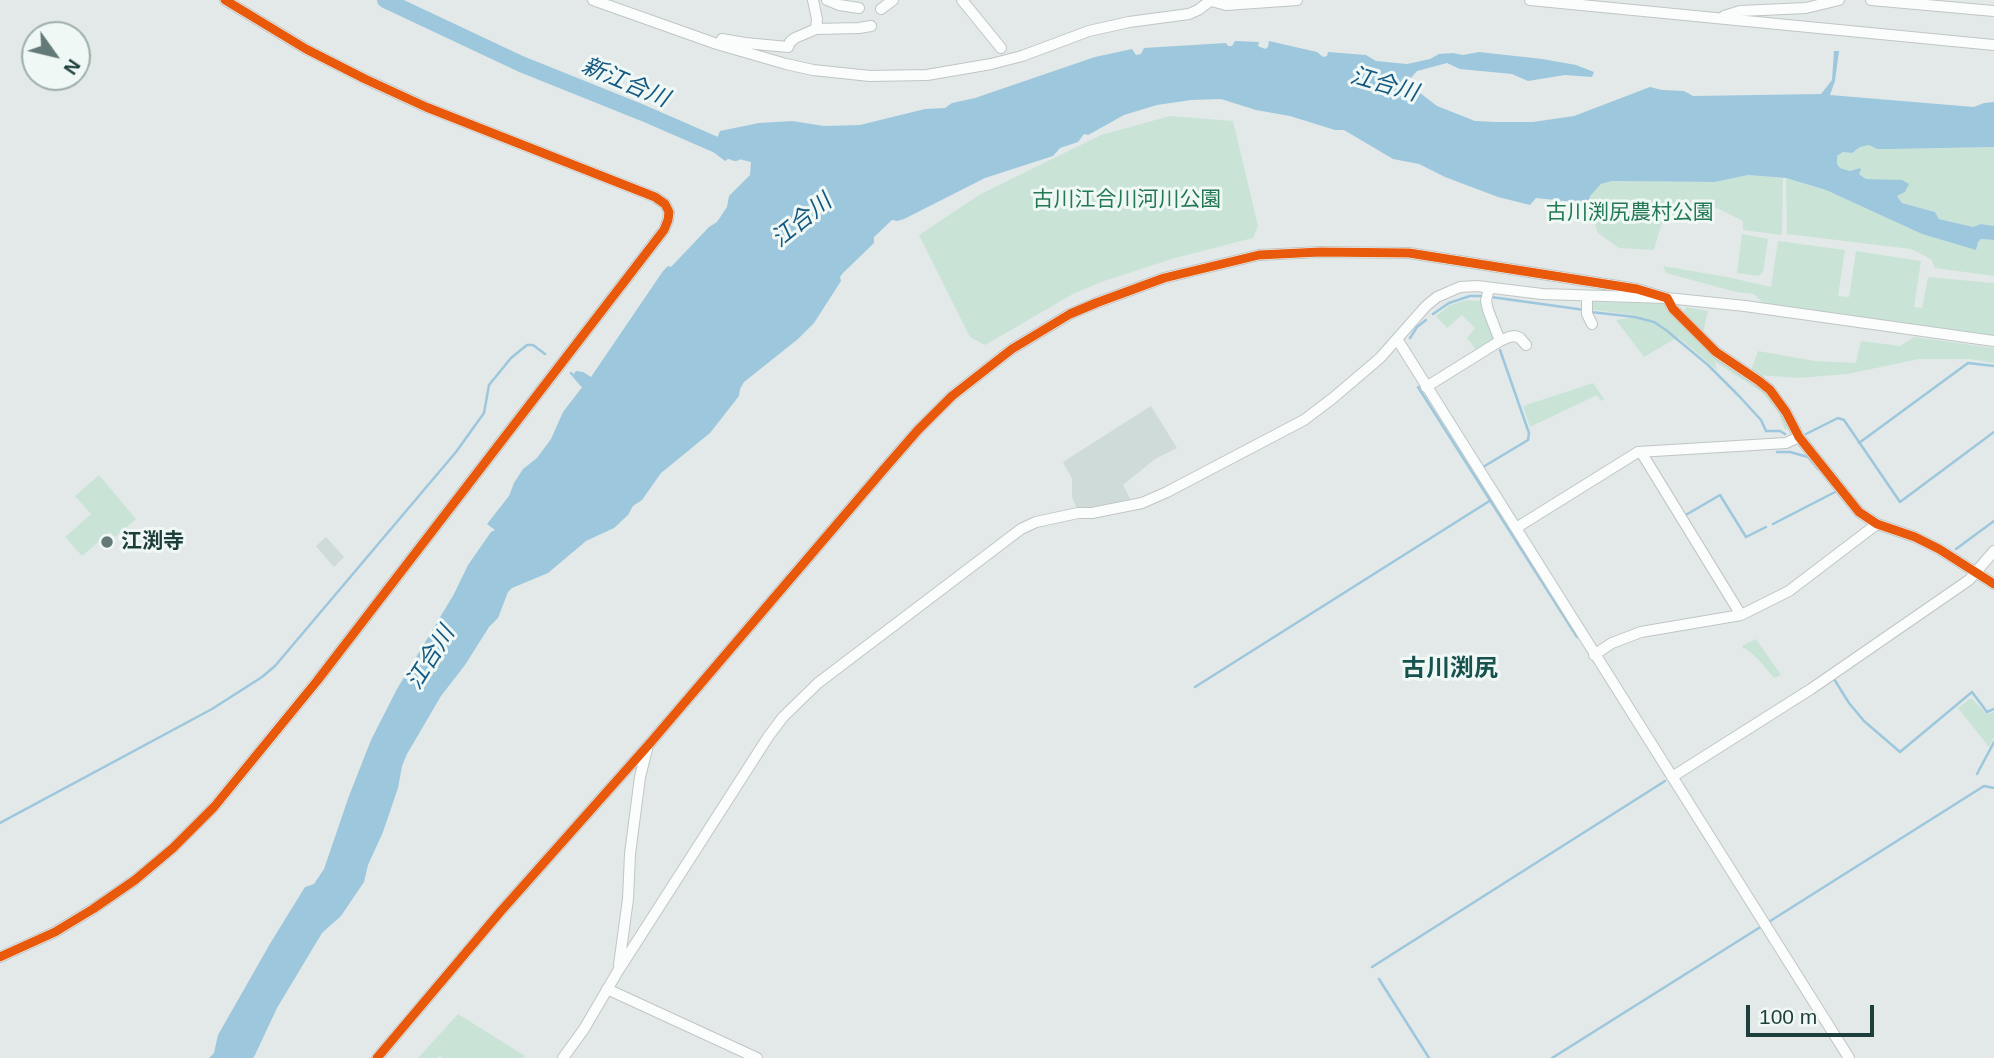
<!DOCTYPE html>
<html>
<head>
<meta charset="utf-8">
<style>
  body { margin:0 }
  #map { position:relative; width:1994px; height:1058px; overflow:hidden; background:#e2e9e8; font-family:Helvetica,sans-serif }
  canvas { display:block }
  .north { position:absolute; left:21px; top:21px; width:70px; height:70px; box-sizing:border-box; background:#f0f8f6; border:2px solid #9caeab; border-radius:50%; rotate:124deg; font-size:19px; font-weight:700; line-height:28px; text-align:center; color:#1e3e3b }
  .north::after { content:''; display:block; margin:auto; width:24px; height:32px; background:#637a78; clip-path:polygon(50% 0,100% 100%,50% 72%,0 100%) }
  .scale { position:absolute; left:1746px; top:1005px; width:128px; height:32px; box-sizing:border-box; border:4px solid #1e3e3b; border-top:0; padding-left:9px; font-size:21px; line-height:24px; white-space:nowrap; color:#1e3e3b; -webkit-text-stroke:5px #f0f8f6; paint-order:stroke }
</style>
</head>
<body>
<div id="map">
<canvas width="1994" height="1058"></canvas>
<div class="north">N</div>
<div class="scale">100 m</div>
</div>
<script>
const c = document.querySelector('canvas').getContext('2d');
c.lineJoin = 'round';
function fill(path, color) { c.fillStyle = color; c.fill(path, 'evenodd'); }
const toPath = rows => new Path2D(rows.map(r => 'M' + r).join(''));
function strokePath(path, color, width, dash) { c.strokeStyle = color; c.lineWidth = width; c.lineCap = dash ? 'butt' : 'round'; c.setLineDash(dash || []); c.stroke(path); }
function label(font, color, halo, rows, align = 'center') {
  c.font = font + ' Helvetica,"Noto Sans JP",sans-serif'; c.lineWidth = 6; c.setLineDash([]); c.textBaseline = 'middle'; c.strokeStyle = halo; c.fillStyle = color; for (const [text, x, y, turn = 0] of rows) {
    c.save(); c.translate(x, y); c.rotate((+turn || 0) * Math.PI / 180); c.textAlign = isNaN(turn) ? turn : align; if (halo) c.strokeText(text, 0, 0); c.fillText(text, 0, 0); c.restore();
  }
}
const built = toPath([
  [1151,406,1177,448,1155,459,1123,485,1131,500,1101,508,1077,509,1072,497,1072,479,1063,462],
  [326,537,344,557,334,567,316,546]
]);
const green = toPath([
  [1170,116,1233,121,1258,226,1253,238,1175,258,1101,282,1073,294,985,345,970,337,919,235,979,195,1101,135],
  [1869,145,1877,149,1891,149,1994,147,1994,226,1981,224,1973,227,1939,219,1935,212,1902,203,1898,199,1897,196,1905,192,1866,179,1859,174,1861,170,1850,171,1840,168,1837,164,1837,156,1843,152,1852,153,1860,147],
  [1748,175,1783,178,1782,235,1743,230,1743,221,1717,208,1700,209,1672,218,1661,225,1654,250,1619,248,1598,233,1595,224,1582,214,1587,212,1590,195,1601,184,1612,181,1715,182],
  [1786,178,1826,190,1922,234,1976,249,1978,242,1981,239,1994,240,1994,276,1935,268,1931,259,1911,249,1787,234],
  [1742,234,1768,239,1763,272,1759,276,1737,273],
  [1778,241,1845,250,1838,296,1849,297,1856,251,1921,261,1914,307,1922,308,1928,277,1994,283,1994,336,1763,303,1754,294,1736,292,1666,273,1663,266,1727,277,1771,287],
  [1467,300,1481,301,1493,337,1491,342,1477,351,1467,338,1475,328,1462,315,1447,328,1436,316,1450,305],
  [1589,302,1662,303,1679,322,1713,353,1762,387,1781,410,1790,428,1785,430,1778,412,1762,392,1715,362,1717,370,1678,337,1644,357,1616,320,1640,316,1589,309],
  [1686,307,1708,311,1703,332,1683,315],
  [1914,337,1994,348,1994,363,1970,359,1919,359,1847,374,1798,378,1759,375,1751,371,1758,351,1815,361,1856,363,1861,341,1900,346],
  [1593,383,1604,399,1601,401,1597,395,1530,427,1523,406],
  [99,475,136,519,115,537,110,532,82,556,65,537,91,514,75,496],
  [1756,639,1781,675,1774,678,1757,658,1745,648,1743,649,1742,646],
  [1971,698,1987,714,1994,712,1994,737,1989,747,1958,708],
  [458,1014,525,1056,524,1058,442,1058,440,1056,437,1058,418,1058]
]);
const water = toPath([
  [1235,41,1259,42,1258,46,1265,49,1268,47,1269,41,1317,52,1323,57,1327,56,1328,52,1366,55,1376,61,1407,64,1430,59,1439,54,1453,53,1463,55,1479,52,1542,59,1576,65,1594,72,1592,77,1565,75,1528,81,1512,74,1460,69,1447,63,1417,71,1408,81,1411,86,1437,106,1475,121,1495,122,1533,122,1574,116,1650,87,1662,90,1684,91,1693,96,1821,94,1832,80,1834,51,1839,51,1835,81,1830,95,1974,107,1984,103,1994,102,1994,147,1891,149,1877,149,1869,145,1860,147,1852,153,1843,152,1837,156,1837,164,1840,168,1850,171,1860,168,1861,170,1859,174,1866,179,1902,180,1909,184,1905,192,1897,196,1902,203,1935,212,1939,219,1973,227,1981,224,1994,226,1994,240,1981,239,1978,242,1976,250,1922,234,1826,190,1786,178,1748,175,1715,182,1612,181,1601,184,1590,196,1587,212,1582,214,1581,206,1574,202,1536,198,1530,205,1498,197,1445,177,1419,164,1393,159,1344,130,1335,130,1290,116,1256,110,1221,99,1191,100,1157,105,1124,115,1088,135,1084,134,1078,142,1060,148,1053,156,985,178,904,219,897,221,892,220,874,237,874,243,843,273,840,277,841,281,814,323,798,339,744,382,740,389,739,396,710,433,661,473,642,500,633,506,628,515,614,528,586,541,548,573,512,588,508,592,498,618,489,627,465,665,441,696,407,754,402,766,398,788,383,832,368,865,364,882,341,916,322,933,277,1008,255,1055,253,1058,209,1058,214,1053,218,1035,271,942,305,887,314,884,324,869,349,796,371,740,397,689,454,594,468,565,491,532,495,530,487,524,509,496,514,483,523,469,537,458,551,439,563,412,583,386,573,375,576,371,583,372,591,377,663,271,668,266,671,267,709,227,717,222,727,207,729,196,750,175,751,162,731,157,725,161,712,151,720,131,759,123,792,121,824,126,860,125,925,109,945,108,952,103,975,98,1095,57,1132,49,1136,55,1141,54,1144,48,1226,43,1228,46,1232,46]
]);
const stream = toPath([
  [1491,297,1585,310],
  [1591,312,1635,317,1654,322,1666,330,1708,365,1739,396,1761,420,1766,431,1780,431,1785,434],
  [1433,314,1449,303,1470,296,1484,296],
  [1410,338,1417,327,1426,320],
  [571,373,584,388],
  [1418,387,1577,637],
  [1806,434,1838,418,1844,420,1900,502,1994,432],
  [1859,443,1968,363,1994,366],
  [1777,452,1790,452,1808,457,1818,469],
  [1483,467,1528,440,1529,433,1500,350],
  [1684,516,1720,495,1746,537,1766,527],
  [1773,524,1837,491],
  [1956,549,1994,521],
  [1834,679,1849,703,1864,721,1900,752,1972,692,1987,712,1994,709],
  [1195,687,1491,500],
  [1977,774,1994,742],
  [0,823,212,709,262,677,275,666,456,452,484,413,489,385,511,358,527,345,533,345,545,354],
  [1767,923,1984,786,1994,788],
  [1372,967,1665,781],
  [1379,979,1429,1058],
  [1552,1058,1762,926]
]);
const river = toPath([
  [385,0,521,64,643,113,735,153]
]);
const minor = toPath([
  [593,0,717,44,786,64,813,70,870,76,927,75,991,64,1022,56,1089,31,1129,22,1189,14,1198,10,1210,1],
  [827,0,839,5,859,8],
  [962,0,1001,48],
  [1208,0,1226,5,1297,0],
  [1530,0,1994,45],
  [1871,0,1994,11],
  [881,9,893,0],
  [1724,16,1740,11,1806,8,1839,0],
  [816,29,859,28,871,26],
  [722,39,745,43,788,47,790,42,795,38,816,29,817,19,813,0],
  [1587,297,1587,314,1592,324],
  [1397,339,1849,1058],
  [1500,341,1509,337,1515,336,1520,338,1526,345],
  [1426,387,1500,341,1488,310,1486,301,1489,288],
  [1641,452,1741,615],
  [1516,528,1638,452,1786,443,1799,437],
  [1594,655,1612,643,1641,632,1741,615,1789,591,1877,524],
  [1672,777,1811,689,1969,580,1994,551],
  [0,957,55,932,93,909,135,880,173,848,214,807,317,681,664,230,668,220,669,212,665,204,655,197,426,107,365,79,306,49,225,0],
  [619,965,628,899,630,854,640,777,647,749],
  [607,989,757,1058],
  [377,1058,501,911,651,742,884,469,918,430,952,396,1012,349,1070,314,1096,303,1164,278,1259,255,1320,252,1409,253,1637,289,1667,298,1673,309,1716,352,1759,381,1770,390,1786,412,1799,437,1859,512,1877,524,1915,537,1939,549,1994,584],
  [563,1058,584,1029,618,971,768,737,783,717,818,683,1021,529,1036,522,1078,513,1092,513,1142,503,1167,492,1304,420,1333,398,1380,358,1426,306,1437,297,1460,287,1477,286,1542,294,1667,298,1745,306,1994,341]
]);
const cycleway = toPath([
  [0,957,55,932,93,909,135,880,173,848,214,807,317,681,664,230,668,220,669,212,665,204,655,197,426,107,365,79,306,49,225,0],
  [377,1058,501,911,651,742,884,469,918,430,952,396,1012,349,1070,314,1096,303,1164,278,1259,255,1320,252,1409,253,1637,289,1667,298,1673,309,1716,352,1759,381,1770,390,1786,412,1799,437,1859,512,1877,524,1915,537,1939,549,1994,584]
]);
const markers = [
  [107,542,7,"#637a78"]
];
const parkNames = [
  ["古川江合川河川公園",1127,200],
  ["古川渕尻農村公園",1630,213]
];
const poiNames = [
  ["江渕寺",121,542]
];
const waterNames = [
  ["新江合川",625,83,23],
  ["江合川",1384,85,16],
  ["江合川",802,221,-39],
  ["江合川",431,658,-58]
];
const quarterNames = [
  ["古川渕尻",1450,669]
];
fill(built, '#cfdbd8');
fill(green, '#c9e4d7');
fill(water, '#9dc7dd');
strokePath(stream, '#9dc7dd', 2.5);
strokePath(river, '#9dc7dd', 16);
strokePath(minor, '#bfc6c5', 12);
strokePath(minor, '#fbfcfc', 10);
strokePath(cycleway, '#e8590c', 9);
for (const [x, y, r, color] of markers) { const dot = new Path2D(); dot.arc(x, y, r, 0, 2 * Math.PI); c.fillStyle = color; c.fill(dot); strokePath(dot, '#f0f8f6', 2.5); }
label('21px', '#247955', '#f0f8f6', parkNames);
label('bold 21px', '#1e3e3b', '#f0f8f6', poiNames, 'left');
label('italic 23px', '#125880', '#f0f8f6', waterNames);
label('bold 24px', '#18524f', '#f0f8f6', quarterNames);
</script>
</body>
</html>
